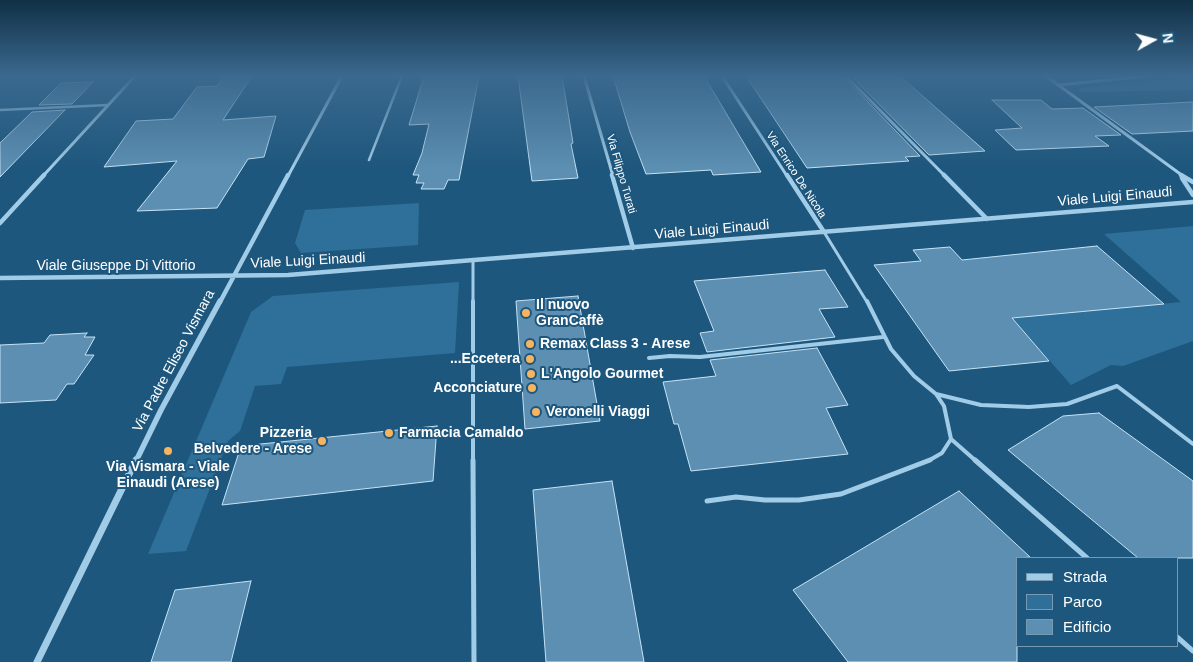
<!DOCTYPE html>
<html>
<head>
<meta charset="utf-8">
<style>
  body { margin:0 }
  #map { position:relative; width:1193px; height:662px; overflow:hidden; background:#1e577d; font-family:Helvetica,sans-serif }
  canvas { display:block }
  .legend { position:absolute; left:1016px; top:557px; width:162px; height:90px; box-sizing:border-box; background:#1e577d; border:1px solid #789ab1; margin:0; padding:6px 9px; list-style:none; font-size:15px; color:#fff }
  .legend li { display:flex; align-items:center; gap:10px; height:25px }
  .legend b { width:25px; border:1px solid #789ab1 }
  .north { position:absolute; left:1128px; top:15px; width:50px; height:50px; -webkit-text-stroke:4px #1e577d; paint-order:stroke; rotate:83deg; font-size:14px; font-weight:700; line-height:20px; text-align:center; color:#fff }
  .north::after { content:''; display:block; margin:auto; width:18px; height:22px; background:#fff; clip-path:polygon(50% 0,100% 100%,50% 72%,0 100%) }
</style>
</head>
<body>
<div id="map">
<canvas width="1193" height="662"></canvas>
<ul class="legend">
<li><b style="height:6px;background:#a1cce7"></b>Strada</li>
<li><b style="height:14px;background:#2e7099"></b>Parco</li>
<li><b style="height:14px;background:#5c8fb1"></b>Edificio</li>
</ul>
<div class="north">N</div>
</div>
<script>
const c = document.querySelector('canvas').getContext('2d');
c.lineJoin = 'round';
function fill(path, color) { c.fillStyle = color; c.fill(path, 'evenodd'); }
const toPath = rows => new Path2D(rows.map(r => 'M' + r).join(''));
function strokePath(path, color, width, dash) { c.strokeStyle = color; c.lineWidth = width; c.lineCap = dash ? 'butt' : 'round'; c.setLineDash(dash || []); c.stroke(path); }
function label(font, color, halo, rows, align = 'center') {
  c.font = font + ' Helvetica,sans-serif'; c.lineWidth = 4; c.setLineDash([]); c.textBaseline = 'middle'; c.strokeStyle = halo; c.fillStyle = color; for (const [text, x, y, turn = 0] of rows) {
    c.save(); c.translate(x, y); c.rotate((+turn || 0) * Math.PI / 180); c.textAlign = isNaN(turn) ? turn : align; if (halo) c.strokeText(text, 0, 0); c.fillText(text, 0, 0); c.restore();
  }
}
const green = toPath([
  [1193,76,1193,90,1082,92,1079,90,1079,88],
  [419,203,418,245,301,253,295,243,305,210],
  [1193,226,1193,341,1123,366,1111,365,1071,385,1012,318,1181,302,1104,234],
  [459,282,455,353,287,367,281,384,255,386,240,431,228,441,186,551,148,554,251,312,273,296]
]);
const building = toPath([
  [224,76,252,76,223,120,276,116,264,157,248,159,217,208,137,211,177,161,104,167,136,121,173,119,197,87,217,86,224,76],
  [424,76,479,76,459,180,448,180,444,189,421,189,424,183,416,183,419,175,413,175,422,153,429,124,409,125,424,76],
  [518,76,562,76,573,143,571,144,578,178,532,181,518,76],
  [613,76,704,76,761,172,713,175,711,170,646,174,630,132,613,76],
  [746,76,843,76,920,156,905,157,909,161,807,168,746,76],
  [851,76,900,76,985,151,929,155,851,76],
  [93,82,72,104,39,105,61,83,93,82],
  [992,100,1041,100,1052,109,1083,108,1121,135,1095,136,1109,146,1016,150,995,130,1022,128,992,100],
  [1193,102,1193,131,1132,134,1094,107,1193,102],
  [65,110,0,177,0,143,32,112,65,110],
  [1097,246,1164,304,1012,318,1049,361,949,371,874,265,921,261,913,250,950,247,962,260,1097,246],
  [825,270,848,307,819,309,835,337,707,352,700,333,714,331,694,281,825,270],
  [578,296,600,421,525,429,516,301,578,296],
  [87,333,84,337,95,337,85,355,94,355,74,384,67,384,56,400,0,403,0,345,44,343,50,335,87,333],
  [817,348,848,405,826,408,848,454,691,471,678,424,674,424,663,382,716,376,710,360,817,348],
  [1099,413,1193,481,1193,558,1138,558,1008,450,1063,416,1099,413],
  [437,426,433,481,222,505,241,446,437,426],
  [612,481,644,662,546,662,533,490,612,481],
  [959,491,1030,557,1017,558,1017,662,848,662,793,590,959,491],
  [251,581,231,662,151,662,175,590,251,581]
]);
const serviceFar3 = toPath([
  [0,110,108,105],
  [369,160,402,76]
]);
const serviceFar2 = toPath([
  [824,232,867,302],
  [473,261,473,302]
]);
const serviceFar1 = toPath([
  [473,301,473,461],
  [867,301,891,349,914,376,936,394,944,406,951,439,942,453,928,461],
  [649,358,670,356,700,357,883,337],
  [936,394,981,405,1029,407,1067,404,1117,386,1193,444],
  [951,439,976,461]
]);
const service = toPath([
  [473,460,474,662],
  [975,460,1087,558],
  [707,501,736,497,765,500,799,500,841,494,930,460],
  [1177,637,1193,651]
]);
const minorFar3 = toPath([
  [584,76,613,176],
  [722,76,787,176],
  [846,76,945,176],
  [1046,76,1183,176],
  [1058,85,1147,76],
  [43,176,135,76],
  [288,176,342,76]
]);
const minorFar2 = toPath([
  [612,175,633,248],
  [787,175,824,232],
  [944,175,987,219],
  [1181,175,1193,182],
  [1182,178,1193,195],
  [0,223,44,175],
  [0,278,288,275,1193,202],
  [220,302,288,175]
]);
const minorFar1 = toPath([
  [136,461,161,410,220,301]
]);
const minor = toPath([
  [37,662,136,460]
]);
const markers = [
  [526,313,5,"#f6b360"],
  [530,344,5,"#f6b360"],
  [530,359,5,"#f6b360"],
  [531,374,5,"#f6b360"],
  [532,388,5,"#f6b360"],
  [536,412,5,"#f6b360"],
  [389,433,5,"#f6b360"],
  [322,441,5,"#f6b360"],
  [168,451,5,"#f6b360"]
];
const farStreetnames = [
  ["Via Filippo Turati",621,174,74],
  ["Via Enrico De Nicola",796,175,57]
];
const streetNames = [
  ["Viale Luigi Einaudi",1115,197,-5],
  ["Viale Luigi Einaudi",712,230,-5],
  ["Viale Luigi Einaudi",308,261,-3],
  ["Viale Giuseppe Di Vittorio",116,266],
  ["Via Padre Eliseo Vismara",174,361,-62]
];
const poiNames = [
  ["Il nuovo",536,305],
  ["GranCaffè",536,321],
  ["Remax Class 3 - Arese",540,344],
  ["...Eccetera",520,359,"right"],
  ["L'Angolo Gourmet",541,374],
  ["Acconciature",522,388,"right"],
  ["Veronelli Viaggi",546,412],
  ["Pizzeria",312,433,"right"],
  ["Belvedere - Arese",312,449,"right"],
  ["Farmacia Camaldo",399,433],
  ["Via Vismara - Viale",168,467,"center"],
  ["Einaudi (Arese)",168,483,"center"]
];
fill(green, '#2e7099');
fill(building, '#5c8fb1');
strokePath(building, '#c5e3f6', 1);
strokePath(serviceFar3, '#a1cce7', 2.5);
strokePath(serviceFar2, '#a1cce7', 3);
strokePath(serviceFar1, '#a1cce7', 4);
strokePath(service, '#a1cce7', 5);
strokePath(minorFar3, '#a1cce7', 3);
strokePath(minorFar2, '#a1cce7', 4.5);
strokePath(minorFar1, '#a1cce7', 5.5);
strokePath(minor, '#a1cce7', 7);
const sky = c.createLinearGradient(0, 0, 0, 169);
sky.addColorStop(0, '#103045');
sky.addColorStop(0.45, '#3b698f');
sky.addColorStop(1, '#3b698f00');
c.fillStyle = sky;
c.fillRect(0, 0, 1193, 169);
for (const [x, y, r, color] of markers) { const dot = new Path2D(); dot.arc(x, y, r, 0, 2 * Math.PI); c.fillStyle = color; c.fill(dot); strokePath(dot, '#1e577d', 2); }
label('11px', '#fff', '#1e577d', farStreetnames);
label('14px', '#fff', '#1e577d', streetNames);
label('bold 14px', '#fff', '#1e577d', poiNames, 'left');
</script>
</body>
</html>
